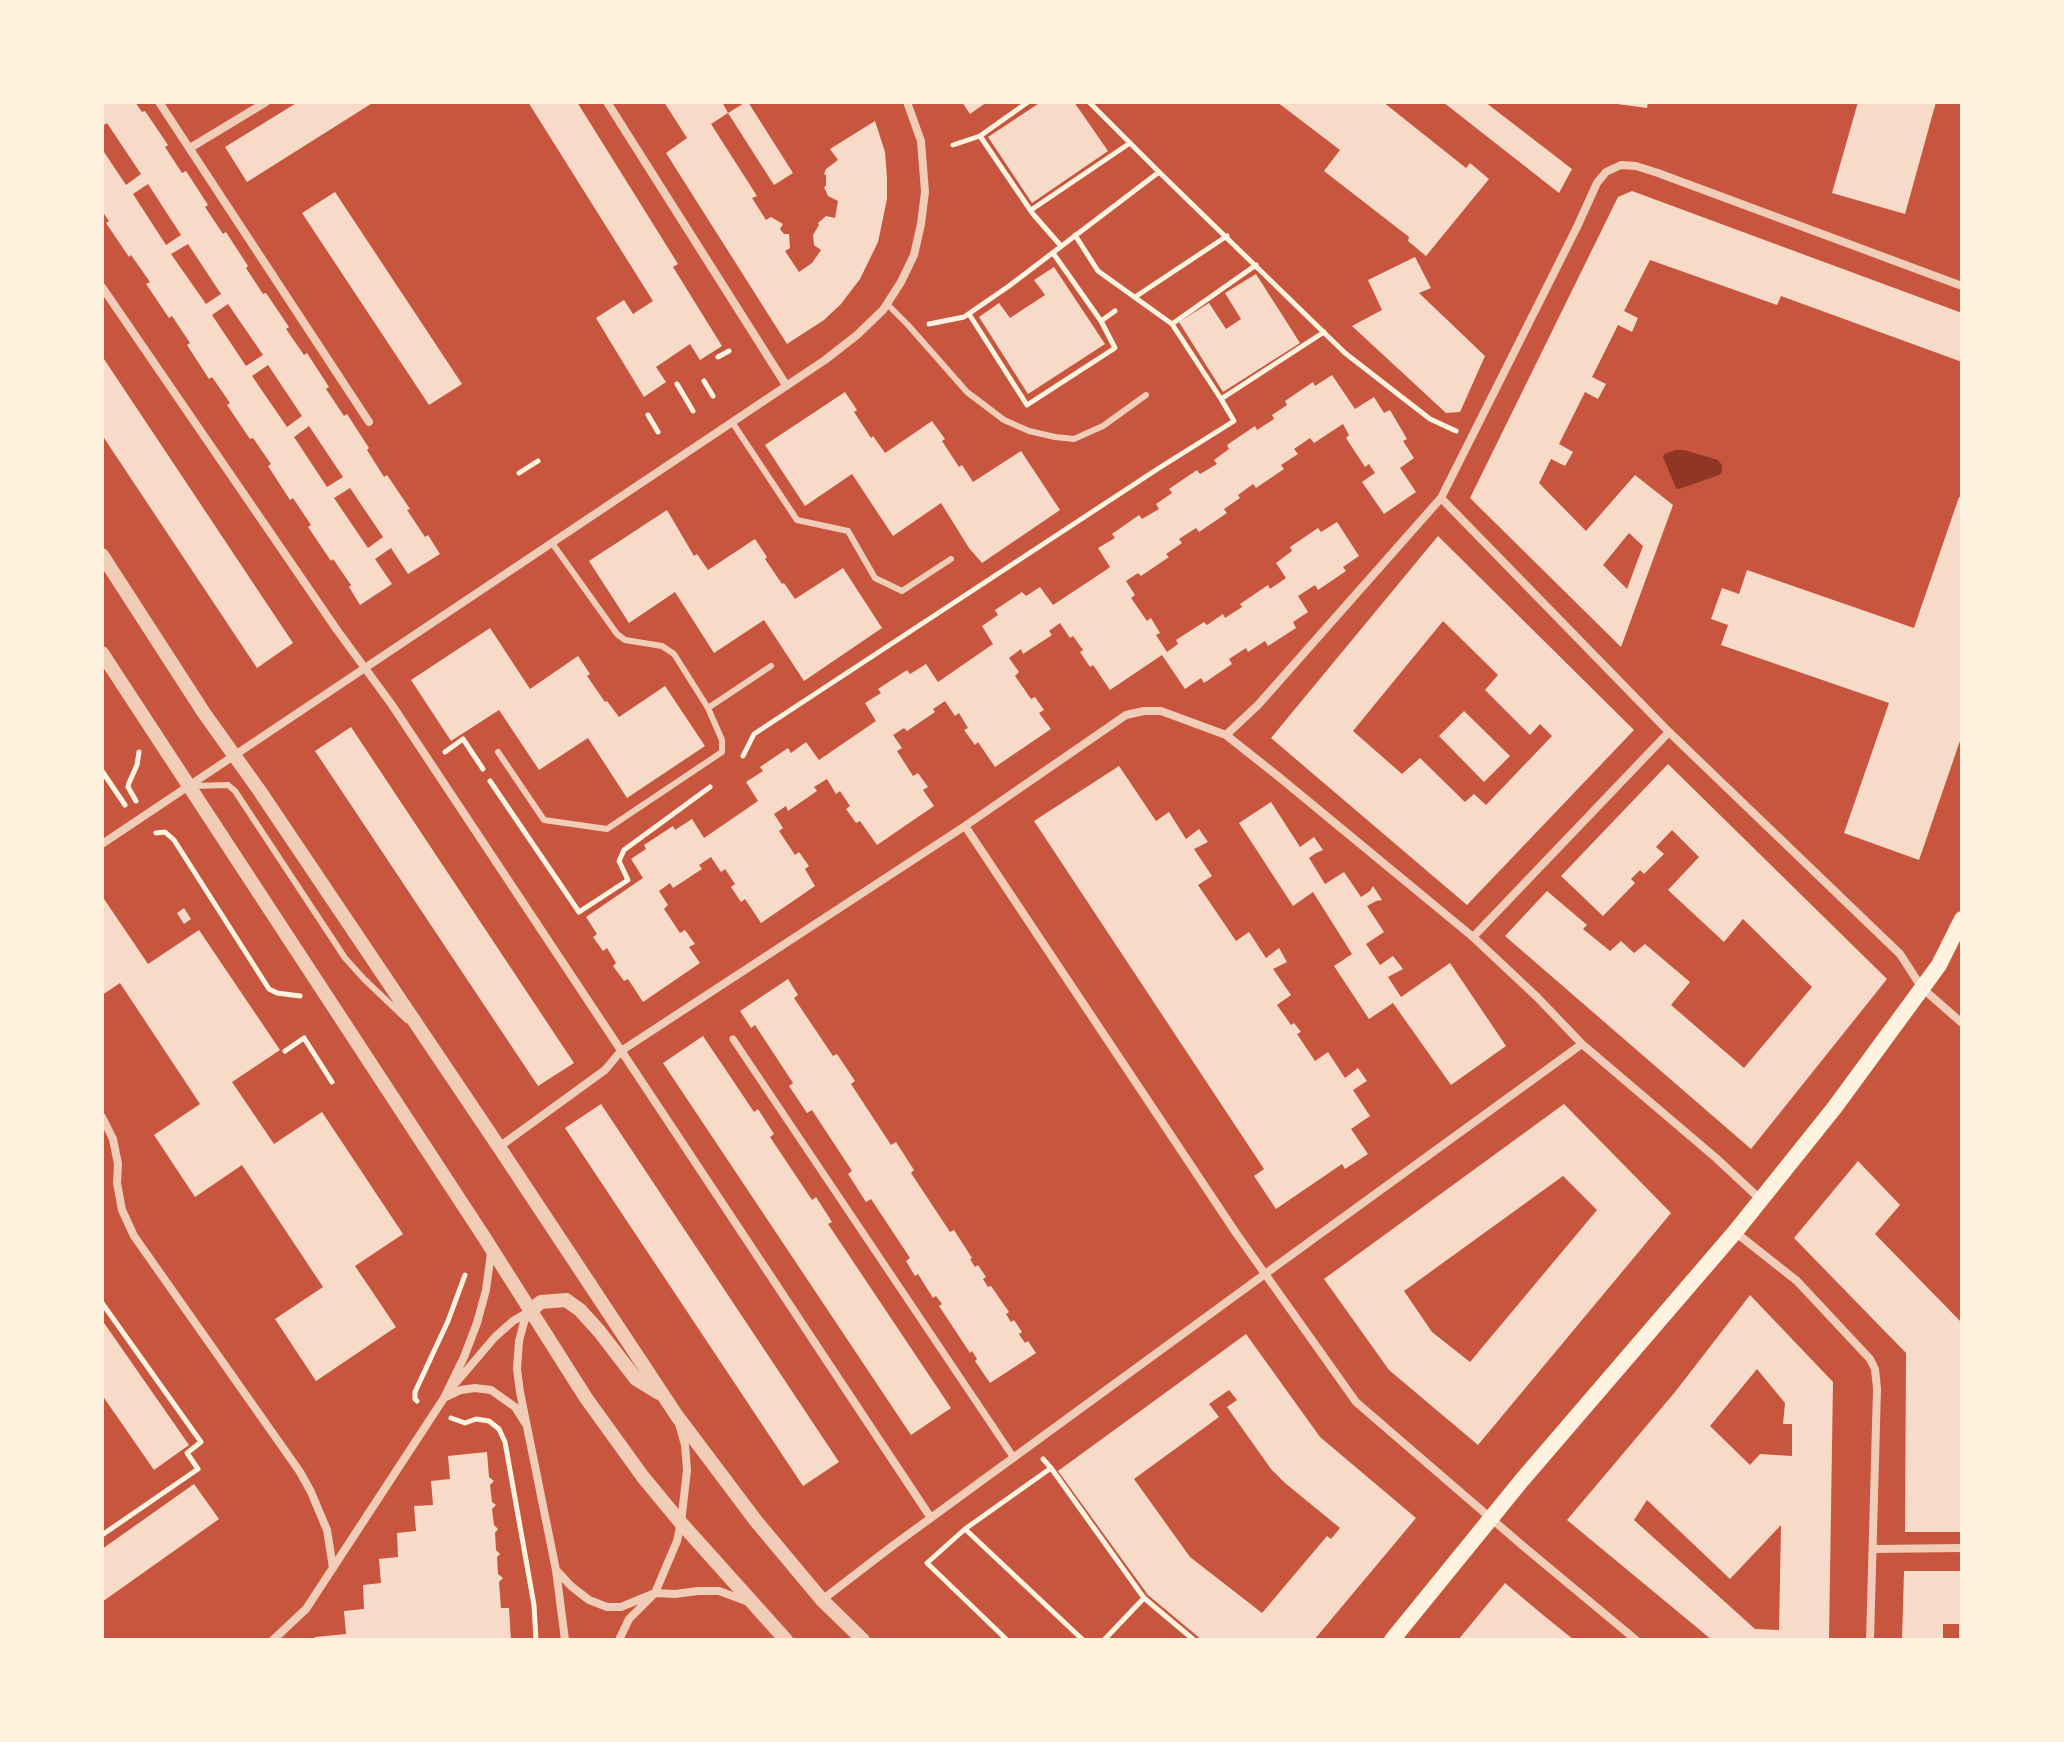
<!DOCTYPE html>
<html>
<head>
<meta charset="utf-8">
<style>
  body { margin:0 }
  #map { position:relative; width:2064px; height:1742px; overflow:hidden; background:#c8553d; font-family:Figtree,sans-serif }
  canvas { display:block }
  .frame { position:absolute; inset:0; border:104px solid #fff3e0; pointer-events:none }
</style>
</head>
<body>
<div id="map">
<canvas width="2064" height="1742"></canvas>
<div class="frame"></div>
</div>
<script>
const c = document.querySelector('canvas').getContext('2d');
c.lineJoin = 'round';
function fill(path, color) { c.fillStyle = color; c.fill(path, 'evenodd'); }
const toPath = rows => new Path2D(rows.map(r => 'M' + r).join(''));
function strokePath(path, color, width, dash) { c.strokeStyle = color; c.lineWidth = width; c.lineCap = dash ? 'butt' : 'round'; c.setLineDash(dash || []); c.stroke(path); }
const water = toPath([
  [1676,450,1684,450,1718,460,1722,465,1722,472,1719,475,1679,489,1676,488,1663,457,1664,454]
]);
const building = toPath([
  [102,102,135,102,142,112,145,111,168,145,165,147,182,173,186,171,208,205,205,207,223,234,226,232,248,266,246,268,263,294,266,293,289,327,286,329,304,355,307,353,329,387,326,389,344,416,347,414,369,448,367,450,384,477,387,475,410,509,407,510,425,537,428,535,440,554,408,574,391,548,375,559,392,584,360,605,349,587,351,585,333,559,331,561,308,527,311,525,293,498,290,500,268,466,271,464,253,438,250,439,227,405,230,403,212,377,209,379,187,345,190,343,172,316,169,318,146,284,150,282,131,255,129,257,106,223,109,221,102,211,102,149,126,185,141,174,107,123,102,126],
  [148,184,181,235,166,245,133,194],
  [188,244,221,294,206,304,171,254],
  [228,304,263,355,246,366,212,315],
  [268,365,302,416,287,427,252,376],
  [309,426,343,477,327,487,294,437],
  [350,488,383,537,368,548,334,498],
  [298,102,374,102,247,182,225,147],
  [528,102,577,102,678,264,673,267,722,346,700,360,690,344,656,367,666,382,644,397,596,318,624,300,633,314,653,301],
  [664,102,722,102,728,113,711,124,757,196,752,198,766,220,771,217,783,224,780,229,784,234,789,234,790,248,785,251,799,272,812,263,821,250,814,245,813,235,819,225,818,223,826,216,835,218,838,201,828,196,824,187,826,186,826,175,824,174,826,169,838,160,830,149,875,121,885,152,887,178,887,199,878,242,860,279,841,304,824,320,787,344,666,153,687,138],
  [746,102,748,102,793,173,774,185,728,113],
  [962,102,987,102,970,114],
  [1041,102,1074,102,1108,151,1032,203,988,137],
  [1277,102,1383,102,1466,168,1470,163,1489,179,1426,256,1408,241,1409,237,1324,171,1340,150],
  [1443,102,1485,102,1572,169,1559,193],
  [1618,102,1648,102,1647,108,1617,104],
  [1858,102,1936,102,1905,214,1832,193],
  [1632,191,1962,313,1962,362,1781,296,1777,305,1650,260,1624,311,1638,318,1632,332,1618,325,1592,377,1606,384,1598,399,1585,392,1559,444,1573,452,1565,466,1551,459,1539,483,1586,531,1635,475,1673,505,1621,647,1470,498,1618,197],
  [1629,533,1643,546,1627,589,1603,565],
  [335,192,462,384,429,405,302,213],
  [1415,257,1431,288,1419,293,1485,356,1460,412,1446,413,1352,326,1382,310,1368,280],
  [1054,267,1105,344,1028,394,979,317,999,303,1010,318,1045,295,1034,280],
  [1256,274,1300,343,1223,392,1179,322,1209,303,1226,329,1241,319,1225,293],
  [102,356,293,643,257,668,102,435],
  [1332,375,1355,409,1374,397,1384,413,1390,410,1407,439,1403,441,1414,458,1400,468,1416,492,1384,514,1362,482,1375,473,1369,464,1365,467,1346,438,1349,435,1343,424,1314,443,1310,438,1294,449,1298,454,1281,465,1284,469,1256,488,1253,484,1238,495,1240,498,1224,509,1227,513,1199,532,1196,528,1179,539,1182,543,1166,554,1169,557,1141,576,1138,573,1126,581,1135,595,1131,598,1147,621,1151,618,1160,633,1156,635,1167,652,1178,644,1176,640,1204,622,1207,625,1223,614,1225,618,1242,607,1240,604,1268,585,1270,589,1286,578,1276,563,1292,551,1290,547,1318,528,1321,532,1337,522,1359,556,1343,567,1346,571,1318,590,1315,585,1298,596,1308,612,1293,622,1296,628,1268,646,1265,641,1248,652,1246,648,1229,659,1232,664,1204,683,1201,678,1185,689,1162,655,1110,690,1093,665,1090,667,1080,652,1083,650,1073,636,1070,638,1060,623,1049,631,1052,635,1023,654,1021,649,1009,658,1019,672,1015,676,1031,699,1035,697,1044,710,1039,713,1051,729,995,767,978,742,975,745,964,730,968,728,959,713,955,716,945,701,933,709,935,712,907,731,904,728,893,735,902,748,897,751,913,776,918,773,928,787,923,790,934,806,877,845,860,821,856,823,846,809,850,806,840,791,836,794,827,779,814,787,817,791,788,811,786,806,774,814,783,828,779,831,795,855,799,852,809,866,805,869,815,886,761,923,745,899,741,902,731,887,735,884,725,869,721,872,711,857,699,865,702,869,673,888,670,883,659,891,668,905,664,909,680,933,685,930,695,944,689,947,700,963,643,1002,628,979,624,981,613,966,616,963,607,948,603,951,593,937,597,934,586,917,643,878,631,859,646,849,644,845,673,826,675,830,692,819,704,838,758,801,746,782,763,771,760,767,788,748,791,753,806,742,819,760,876,721,865,703,881,693,878,689,907,670,910,674,926,664,938,682,993,644,982,626,998,615,995,610,1022,592,1026,596,1040,587,1053,605,1106,570,1110,567,1098,548,1115,538,1112,534,1139,515,1142,519,1159,509,1156,504,1172,493,1169,489,1197,470,1200,474,1217,464,1214,460,1229,449,1227,445,1255,426,1257,430,1274,419,1272,415,1287,405,1285,401,1313,382,1315,386],
  [845,392,857,410,854,412,871,438,873,436,885,453,932,421,945,439,942,441,959,467,962,465,973,482,1021,451,1060,510,982,563,969,548,941,503,893,536,852,474,805,506,765,445],
  [1959,497,1962,498,1962,735,1919,860,1844,833,1889,703,1721,645,1728,625,1711,619,1722,588,1739,594,1747,570,1914,628],
  [667,510,694,556,697,554,708,570,755,539,767,557,765,559,782,584,784,583,795,599,843,568,882,628,804,681,764,620,714,653,675,592,629,623,589,561],
  [1438,536,1634,730,1467,905,1271,738],
  [1443,621,1498,675,1485,690,1530,735,1540,724,1552,736,1486,805,1474,794,1465,802,1420,758,1402,774,1353,731],
  [490,628,530,689,578,656,590,674,587,676,605,702,607,701,619,717,665,686,705,746,627,798,588,738,539,770,499,710,451,741,411,680],
  [1464,711,1510,756,1484,782,1439,736],
  [351,727,574,1063,538,1086,315,751],
  [1668,764,1887,979,1751,1149,1505,936,1547,891,1587,925,1583,929,1610,951,1621,941,1634,953,1645,944,1690,982,1671,1005,1744,1068,1812,987,1743,919,1724,942,1668,890,1699,857,1672,830,1656,847,1664,854,1644,874,1640,870,1631,879,1635,883,1603,916,1561,876],
  [1119,766,1156,821,1169,812,1186,839,1199,829,1208,842,1194,849,1212,876,1198,885,1236,941,1249,932,1266,958,1279,948,1287,962,1273,969,1291,995,1277,1005,1291,1025,1294,1023,1301,1032,1297,1034,1315,1061,1328,1052,1345,1078,1358,1068,1367,1081,1353,1090,1370,1116,1351,1129,1368,1154,1345,1169,1342,1164,1276,1209,1254,1176,1264,1169,1034,821],
  [1271,802,1300,847,1314,837,1323,850,1316,853,1309,858,1325,884,1344,872,1361,897,1370,891,1373,886,1382,900,1376,901,1367,906,1384,932,1366,944,1380,965,1393,956,1403,969,1388,977,1401,997,1450,963,1506,1046,1451,1085,1393,1003,1369,1019,1334,966,1352,954,1313,892,1293,906,1239,823],
  [102,896,148,964,199,930,280,1050,232,1082,274,1144,322,1112,403,1234,355,1266,396,1327,316,1381,275,1319,323,1287,242,1165,195,1197,154,1135,200,1104,120,983,102,995],
  [184,908,191,919,184,924,177,913],
  [788,979,798,995,794,998,833,1056,837,1054,855,1081,851,1084,891,1145,896,1142,914,1170,911,1173,950,1232,954,1230,972,1258,970,1259,975,1267,978,1265,986,1277,983,1279,988,1287,991,1286,1009,1312,1006,1314,1011,1322,1014,1320,1022,1332,1019,1334,1025,1343,1028,1341,1036,1353,990,1383,975,1361,977,1359,972,1351,970,1353,939,1306,942,1304,936,1296,933,1298,918,1274,915,1276,906,1261,910,1258,871,1199,866,1202,848,1174,852,1171,812,1110,807,1113,789,1086,793,1083,755,1025,751,1028,740,1011],
  [703,1036,754,1112,758,1109,774,1134,770,1137,812,1200,816,1197,832,1222,828,1224,951,1408,911,1435,663,1063],
  [601,1104,839,1462,803,1486,565,1128],
  [1564,1104,1671,1213,1478,1445,1389,1370,1324,1279],
  [1563,1176,1597,1210,1470,1362,1432,1332,1404,1291],
  [1858,1161,1900,1205,1875,1234,1962,1323,1962,1532,1905,1532,1906,1353,1794,1238],
  [1750,1295,1833,1382,1829,1640,1712,1640,1567,1520,1675,1392],
  [1757,1369,1785,1403,1783,1424,1792,1424,1792,1456,1760,1454,1750,1465,1710,1426],
  [1647,1500,1730,1579,1781,1525,1779,1630,1755,1629,1634,1520],
  [102,1320,189,1445,154,1470,102,1395],
  [1246,1334,1320,1437,1416,1518,1314,1640,1202,1640,1148,1595,1058,1471],
  [1229,1390,1237,1400,1227,1407,1271,1469,1285,1483,1340,1528,1331,1539,1327,1536,1262,1613,1190,1557,1134,1479,1219,1417,1209,1404],
  [487,1452,489,1477,494,1481,490,1485,492,1502,496,1505,492,1509,494,1525,498,1529,495,1533,496,1550,500,1554,497,1557,498,1574,503,1578,499,1582,501,1608,509,1608,511,1640,315,1640,315,1637,346,1634,344,1611,364,1609,363,1585,381,1583,379,1559,398,1557,397,1533,416,1531,414,1506,433,1505,431,1481,450,1479,448,1456],
  [194,1484,219,1519,102,1602,102,1549],
  [1904,1571,1962,1571,1962,1640,1959,1640,1959,1624,1943,1624,1943,1640,1902,1640],
  [1505,1583,1543,1615,1574,1640,1458,1640]
]);
const path = toPath([
  [1089,102,1159,172],
  [980,136,1033,214,1061,246],
  [953,145,980,136,1028,102],
  [1031,210,1130,143],
  [1075,235,1098,271,1172,324,1221,399],
  [1135,297,1227,236],
  [969,314,1027,405,1115,348,1101,321,1053,253],
  [1101,321,1115,311],
  [929,324,964,317,1009,286,1159,172,1345,353,1430,419,1456,431],
  [1172,324,1256,265],
  [718,357,729,351],
  [704,381,713,396],
  [677,384,693,411],
  [648,415,658,432],
  [519,473,538,461],
  [445,752,463,739,483,769],
  [743,756,754,734,1159,468,1234,421,1221,399,1324,332],
  [102,771,125,805],
  [490,781,579,912,628,880,619,861,624,850,710,787],
  [136,801,128,787,129,783,137,765,139,752],
  [156,833,165,832,174,840,269,989,277,993,300,996],
  [285,1051,304,1038,332,1082],
  [102,1303,201,1442,187,1453,198,1469,102,1535],
  [417,1401,415,1399,415,1392,448,1321,465,1275],
  [451,1418,465,1423,476,1419,489,1421,499,1429,505,1442,534,1605,536,1640],
  [1051,1468,1144,1598,1194,1640],
  [965,1529,1083,1640],
  [1007,1640,927,1563,965,1529,1051,1468,1043,1459],
  [1104,1640,1144,1598]
]);
const service = toPath([
  [887,304,908,325,967,392,1004,420,1029,431,1055,437,1074,439,1103,426,1146,395],
  [732,422,797,520,848,531,875,578,902,591,951,559],
  [552,543,617,634,625,640,662,646,674,654,708,708,771,666],
  [498,752,544,820,607,829,722,752,722,740,708,708],
  [192,786,228,785,235,791,345,958,364,979,407,1020]
]);
const pedestrian = toPath([
  [733,1039,1014,1458]
]);
const minor = toPath([
  [159,102,369,422],
  [607,102,786,385],
  [190,148,266,102],
  [102,287,337,630,392,705,931,1518],
  [1441,498,1669,732,1900,954,1922,988,1962,1023],
  [1226,735,1258,705,1441,498,1577,227,1597,183,1606,172,1621,165,1636,166,1658,173,1962,286],
  [965,826,1236,1233,1356,1402,1523,1546,1636,1640],
  [102,844,825,360,857,335,883,310,901,282,914,255,921,224,925,192,921,141,907,102],
  [1473,937,1669,732],
  [102,1117,113,1139,118,1164,117,1183,122,1210,134,1236,300,1472,311,1492,327,1530,333,1568],
  [499,1147,605,1070,621,1051,965,826,1126,715,1144,711,1161,711,1226,735,1279,777,1473,937,1537,997,1582,1044,1716,1158,1760,1199],
  [1735,1232,1797,1281,1870,1359,1875,1369,1877,1389,1870,1640],
  [530,1311,524,1322,519,1341,517,1369,520,1392,556,1570,565,1640],
  [454,1385,495,1337,513,1321,530,1311],
  [444,1398,461,1390,475,1388,491,1390,515,1407,525,1423],
  [1873,1549,1962,1548],
  [557,1571,571,1586,589,1600,607,1607,621,1607,655,1593,675,1594,698,1591,719,1591,746,1601],
  [822,1600,891,1547,1265,1274,1582,1044],
  [273,1640,306,1609,444,1398,464,1357,477,1323,486,1290,491,1253],
  [619,1640,629,1619,655,1593,677,1541,681,1523,687,1470,685,1445,679,1424]
]);
const tertiary = toPath([
  [102,555,204,713,259,790,499,1147,677,1416,756,1521,822,1600,863,1640],
  [102,653,484,1237,586,1398,643,1477,681,1523,786,1640],
  [530,1311,541,1302,566,1300,580,1310,599,1331,636,1379,659,1393]
]);
const secondary = toPath([
  [1392,1640,1522,1480,1735,1232,1835,1107,1939,965,1962,919]
]);
fill(water, '#8f3625');
fill(building, '#f7dbc8');
strokePath(path, '#fff3e0', 5);
strokePath(service, '#f1ccb7', 6);
strokePath(pedestrian, '#f1ccb7', 7);
strokePath(minor, '#f1ccb7', 8);
strokePath(tertiary, '#f1ccb7', 14);
strokePath(secondary, '#fff3e0', 16);
</script>
</body>
</html>
